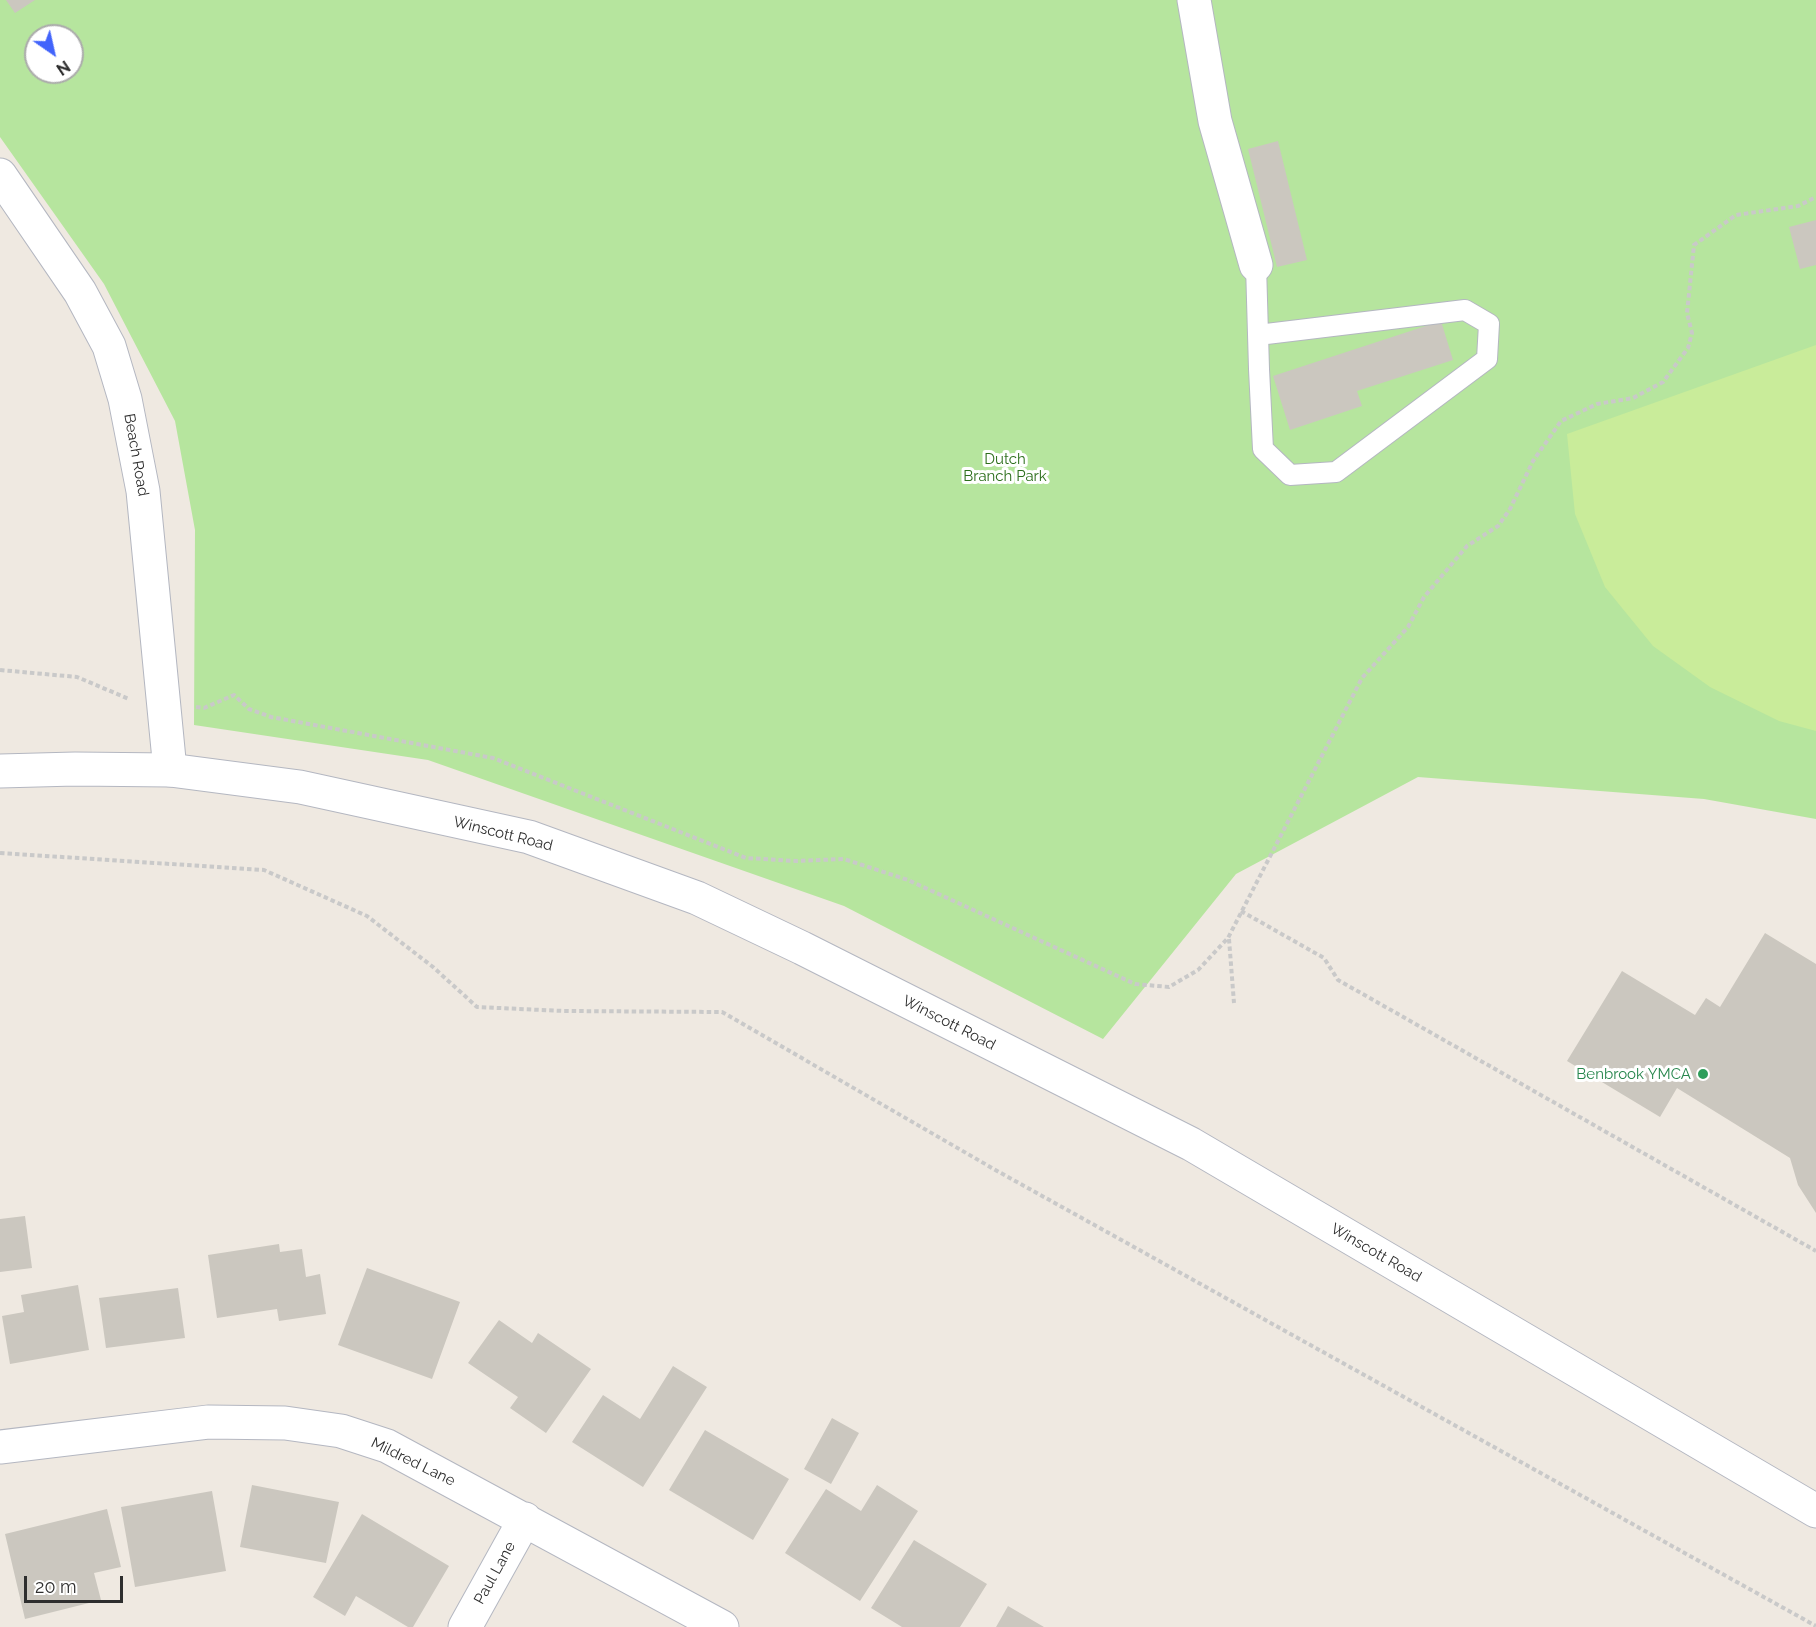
<!DOCTYPE html>
<html>
<head>
<meta charset="utf-8">
<style>
  body { margin:0 }
  #map { position:relative; width:1816px; height:1627px; overflow:hidden; background:#efe9e1; font-family:Raleway,sans-serif }
  canvas { display:block }
  .north { position:absolute; left:24px; top:24px; width:60px; height:60px; box-sizing:border-box; background:#fff; border:2px solid #ababab; border-radius:50%; rotate:146deg; font-size:16px; font-weight:700; line-height:24px; text-align:center; color:#2e2e2e }
  .north::after { content:''; display:block; margin:auto; width:21px; height:27px; background:#4264fb; clip-path:polygon(50% 0,100% 100%,50% 72%,0 100%) }
  .scale { position:absolute; left:24px; top:1576px; width:99px; height:27px; box-sizing:border-box; border:3px solid #2e2e2e; border-top:0; padding-left:8px; font-size:18px; line-height:21px; white-space:nowrap; color:#2e2e2e; -webkit-text-stroke:4px #fff; paint-order:stroke }
</style>
</head>
<body>
<div id="map">
<canvas width="1816" height="1627"></canvas>
<div class="north">N</div>
<div class="scale">20 m</div>
</div>
<script>
const c = document.querySelector('canvas').getContext('2d');
c.lineJoin = 'round';
function fill(path, color) { c.fillStyle = color; c.fill(path, 'evenodd'); }
const toPath = rows => new Path2D(rows.map(r => 'M' + r).join(''));
function strokePath(path, color, width, dash) { c.strokeStyle = color; c.lineWidth = width; c.lineCap = dash ? 'butt' : 'round'; c.setLineDash(dash || []); c.stroke(path); }
function label(font, color, halo, rows, align = 'center') {
  c.font = font + ' Raleway,sans-serif'; c.lineWidth = 6; c.setLineDash([]); c.textBaseline = 'middle'; c.strokeStyle = halo; c.fillStyle = color; for (const [text, x, y, turn = 0] of rows) {
    c.save(); c.translate(x, y); c.rotate((+turn || 0) * Math.PI / 180); c.textAlign = isNaN(turn) ? turn : align; if (halo) c.strokeText(text, 0, 0); c.fillText(text, 0, 0); c.restore();
  }
}
const green = toPath([
  [0,0,1816,0,1816,819,1704,799,1418,777,1236,874,1103,1039,844,906,428,760,194,725,195,530,175,421,104,284,0,137],
  [36,36,72,36,72,72,36,72]
]);
const pitch = toPath([
  [1816,345,1816,731,1779,721,1710,687,1653,646,1605,587,1575,514,1567,434]
]);
const building = toPath([
  [6,0,35,0,15,13],
  [1278,141,1307,260,1277,267,1248,149],
  [1816,220,1816,265,1800,269,1789,227],
  [1441,321,1453,360,1357,391,1362,406,1290,430,1273,376],
  [1765,933,1816,964,1816,1213,1798,1185,1790,1158,1677,1088,1660,1117,1567,1061,1622,971,1695,1015,1706,998,1720,1007],
  [25,1216,32,1268,0,1272,0,1219],
  [279,1244,280,1252,302,1249,306,1277,320,1274,326,1314,279,1321,277,1309,217,1318,208,1255],
  [367,1268,460,1302,432,1379,338,1345],
  [78,1285,89,1350,10,1364,2,1316,24,1312,21,1295],
  [178,1288,185,1338,106,1348,99,1298],
  [499,1320,532,1343,538,1333,591,1369,546,1433,510,1408,518,1397,468,1363],
  [673,1366,707,1387,643,1487,572,1442,603,1395,640,1419],
  [832,1418,859,1433,831,1484,804,1469],
  [705,1430,789,1479,753,1540,669,1490],
  [252,1485,339,1502,326,1563,240,1547],
  [877,1485,918,1511,860,1601,785,1553,826,1489,861,1511],
  [212,1491,226,1571,135,1587,121,1507],
  [107,1509,121,1567,94,1573,101,1600,25,1619,5,1534],
  [362,1514,449,1566,413,1627,408,1627,356,1596,345,1616,313,1597],
  [914,1540,987,1584,960,1627,902,1627,871,1608],
  [1008,1606,1044,1627,996,1627]
]);
const path = toPath([
  [0,670,77,677,129,699],
  [196,707,204,708,234,695,249,709,271,717,493,758,746,858,796,861,844,859,908,880,1135,984,1169,987,1198,970,1228,938,1362,678,1408,627,1424,597,1467,546,1498,526,1510,509,1533,461,1561,421,1597,404,1633,398,1663,382,1688,348,1692,333,1687,313,1694,245,1736,215,1798,206,1816,197],
  [0,853,264,870,367,916,433,967,477,1007,564,1011,722,1012,999,1172,1816,1626],
  [1241,911,1324,958,1338,980,1816,1251],
  [1229,939,1234,1003]
]);
const lane = toPath([
  [1256,265,1259,369,1263,449,1290,475,1336,472,1487,359,1489,324,1465,310,1258,335]
]);
const street = toPath([
  [1194,0,1215,121,1256,265],
  [0,175,80,292,109,346,125,399,143,491,170,770],
  [0,1447,208,1422,285,1423,341,1431,387,1446,722,1627],
  [465,1627,525,1519]
]);
const secondary = toPath([
  [0,771,75,769,170,770,300,787,529,837,697,898,802,948,1191,1144,1816,1511]
]);
const markers = [
  [1703,1074,6,"#2e9e5b"]
];
const streetNames = [
  ["Beach Road",136,455,80],
  ["Winscott Road",503,834,14],
  ["Winscott Road",949,1023,27],
  ["Winscott Road",1376,1253,30],
  ["Mildred Lane",413,1462,26],
  ["Paul Lane",495,1573,-61]
];
const parkNames = [
  ["Dutch",1005,459],
  ["Branch Park",1005,476]
];
const leisureNames = [
  ["Benbrook YMCA",1691,1074]
];
fill(green, '#b6e59e');
fill(pitch, '#c9ec9a');
fill(building, '#cbc7bf');
strokePath(lane, '#b4b7c1', 22);
strokePath(street, '#b4b7c1', 35);
strokePath(secondary, '#b4b7c1', 35);
strokePath(path, '#c9c9c9', 4, [4.5, 3]);
strokePath(lane, '#fff', 20);
strokePath(street, '#fff', 33);
strokePath(secondary, '#fff', 33);
for (const [x, y, r, color] of markers) { const dot = new Path2D(); dot.arc(x, y, r, 0, 2 * Math.PI); c.fillStyle = color; c.fill(dot); strokePath(dot, '#fff', 2); }
label('15px', '#2e2e2e', '#fff', streetNames);
label('15px', '#2c6e1b', '#fff', parkNames);
label('15px', '#27864d', '#fff', leisureNames, 'right');
</script>
</body>
</html>
